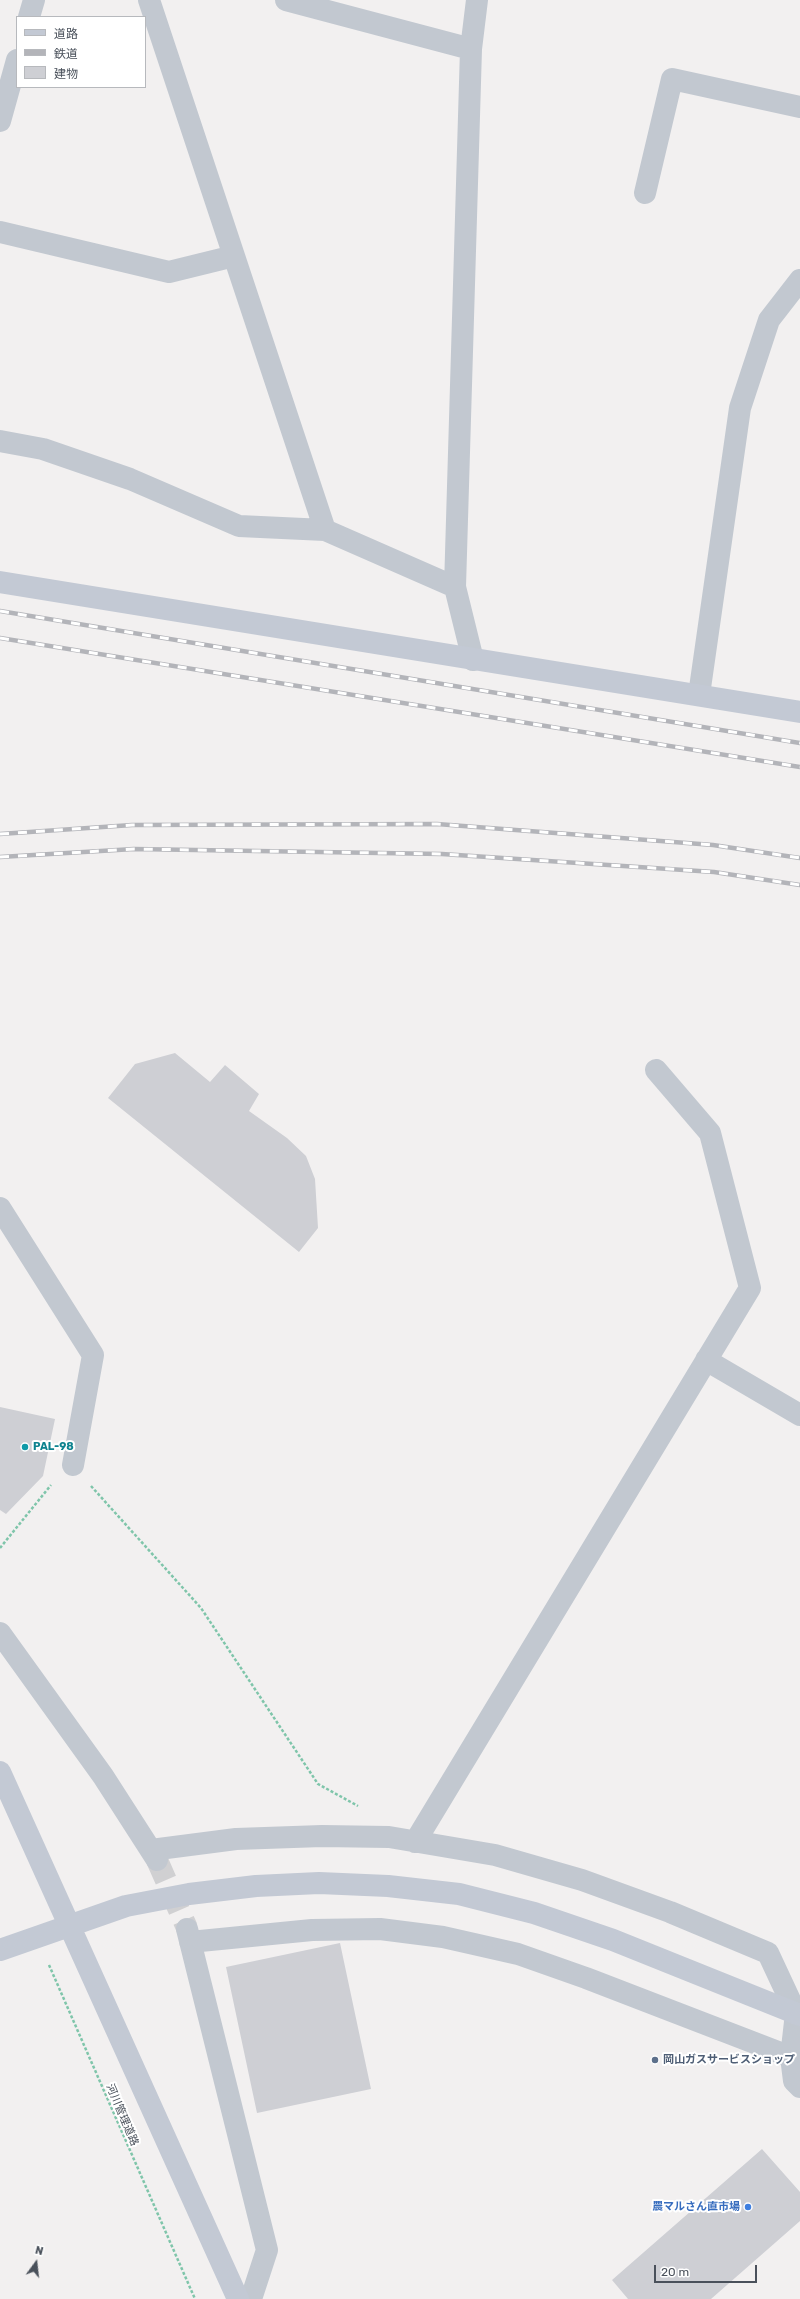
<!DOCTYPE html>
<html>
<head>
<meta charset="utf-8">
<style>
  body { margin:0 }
  #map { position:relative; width:800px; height:2299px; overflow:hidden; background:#f2f0f0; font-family:Rubik,"Noto Sans JP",sans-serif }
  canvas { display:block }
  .legend { position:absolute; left:16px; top:16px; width:130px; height:72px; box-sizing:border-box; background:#fff; border:1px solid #b7b9bd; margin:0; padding:5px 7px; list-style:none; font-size:12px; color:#4a515b }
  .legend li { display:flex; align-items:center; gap:8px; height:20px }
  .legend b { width:20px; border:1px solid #b7b9bd }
  .north { position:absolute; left:16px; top:2243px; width:40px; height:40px; -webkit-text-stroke:3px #fff; paint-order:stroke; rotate:15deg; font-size:11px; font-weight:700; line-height:16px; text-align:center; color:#4a515b }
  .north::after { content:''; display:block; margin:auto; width:14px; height:18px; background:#4a515b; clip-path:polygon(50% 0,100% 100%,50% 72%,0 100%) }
  .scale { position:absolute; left:654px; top:2265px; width:103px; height:18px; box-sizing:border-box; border:2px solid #4a515b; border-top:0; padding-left:5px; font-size:12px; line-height:14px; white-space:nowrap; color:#4a515b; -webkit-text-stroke:3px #fff; paint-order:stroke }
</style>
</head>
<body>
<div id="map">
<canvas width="800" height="2299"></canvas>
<ul class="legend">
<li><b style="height:5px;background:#c3c9d4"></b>道路</li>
<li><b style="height:5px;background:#b3b4b9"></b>鉄道</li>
<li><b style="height:11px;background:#cecfd4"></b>建物</li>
</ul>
<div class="north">N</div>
<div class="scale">20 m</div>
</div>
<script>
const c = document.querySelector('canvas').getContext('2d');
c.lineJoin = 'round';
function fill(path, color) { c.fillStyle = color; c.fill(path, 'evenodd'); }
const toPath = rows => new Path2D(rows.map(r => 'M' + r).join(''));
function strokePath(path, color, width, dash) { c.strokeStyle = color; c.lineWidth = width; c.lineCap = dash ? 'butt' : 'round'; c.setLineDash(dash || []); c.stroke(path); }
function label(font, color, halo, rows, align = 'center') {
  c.font = font + ' Rubik,"Noto Sans JP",sans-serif'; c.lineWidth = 4; c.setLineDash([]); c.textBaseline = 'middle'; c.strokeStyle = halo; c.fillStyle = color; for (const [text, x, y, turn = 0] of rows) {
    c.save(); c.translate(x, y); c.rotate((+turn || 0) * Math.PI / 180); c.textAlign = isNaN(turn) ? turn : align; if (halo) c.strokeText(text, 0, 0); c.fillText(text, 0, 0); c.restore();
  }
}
const building = toPath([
  [175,1053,210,1082,225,1065,259,1094,249,1111,287,1138,306,1156,315,1179,318,1228,299,1252,108,1098,135,1064],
  [0,1407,55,1419,43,1476,6,1514,0,1510],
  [340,1943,371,2089,257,2113,226,1967],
  [762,2149,800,2192,800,2221,711,2299,628,2299,612,2280]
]);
const streetTunnel = toPath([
  [157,1860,187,1928]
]);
const path = toPath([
  [91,1486,201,1608,318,1784,358,1806],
  [0,1548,51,1485],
  [49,1965,195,2299]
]);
const street = toPath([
  [149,0,325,530],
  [286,0,471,49],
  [29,17,34,0],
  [0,121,17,60],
  [645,193,672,79,800,107],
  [0,232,169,272,234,256],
  [0,441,43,449,130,479,239,526,325,530,455,587],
  [473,660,455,587,471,49,477,0],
  [699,695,740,408,769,320,800,280],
  [0,1208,93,1355,73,1465],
  [706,1360,800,1415],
  [0,1633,103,1776,157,1860],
  [415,1842,750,1288,710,1133,656,1070],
  [151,1850,236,1839,322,1836,389,1837,495,1855,582,1880,670,1912,768,1953,796,2013,791,2057,794,2081,800,2087],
  [187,1929,267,2250,251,2299],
  [190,1942,312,1930,380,1929,443,1937,518,1954,586,1978,791,2057]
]);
const secondary = toPath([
  [0,582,800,712],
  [0,1772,238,2299],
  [0,1950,126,1906,189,1894,256,1886,319,1883,388,1886,459,1894,534,1913,613,1940,800,2015]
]);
const rail = toPath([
  [0,611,800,743],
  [0,638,800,767],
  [0,834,132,825,437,824,713,845,800,858],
  [0,857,134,849,442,854,714,872,800,885]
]);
const markers = [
  [25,1447,4,"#0f9aa8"],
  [655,2060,4,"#5c6f8a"],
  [748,2207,4,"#3f7fe0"]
];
const cultureNames = [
  ["PAL-98",33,1447]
];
const serviceNames = [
  ["岡山ガスサービスショップ",663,2060]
];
const streetNames = [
  ["河川管理道路",122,2115,67]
];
const shopNames = [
  ["農マルさん直市場",740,2207]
];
fill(building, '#cecfd4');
strokePath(streetTunnel, '#d0d0d2', 22, [22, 11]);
strokePath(path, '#7fc5aa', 2.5, [3, 2]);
strokePath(street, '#c2c8d0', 22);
strokePath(secondary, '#c3c9d4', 22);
strokePath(rail, '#b3b4b9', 4.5);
strokePath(rail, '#fff', 3, [9]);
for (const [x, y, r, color] of markers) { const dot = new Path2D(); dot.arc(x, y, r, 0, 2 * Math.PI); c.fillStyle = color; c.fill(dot); strokePath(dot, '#fff', 1.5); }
label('bold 11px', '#0d838f', '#fff', cultureNames, 'left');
label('bold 11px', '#4e5e75', '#fff', serviceNames, 'left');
label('11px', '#4a515b', '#fff', streetNames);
label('bold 11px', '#366cbe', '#fff', shopNames, 'right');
</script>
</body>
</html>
